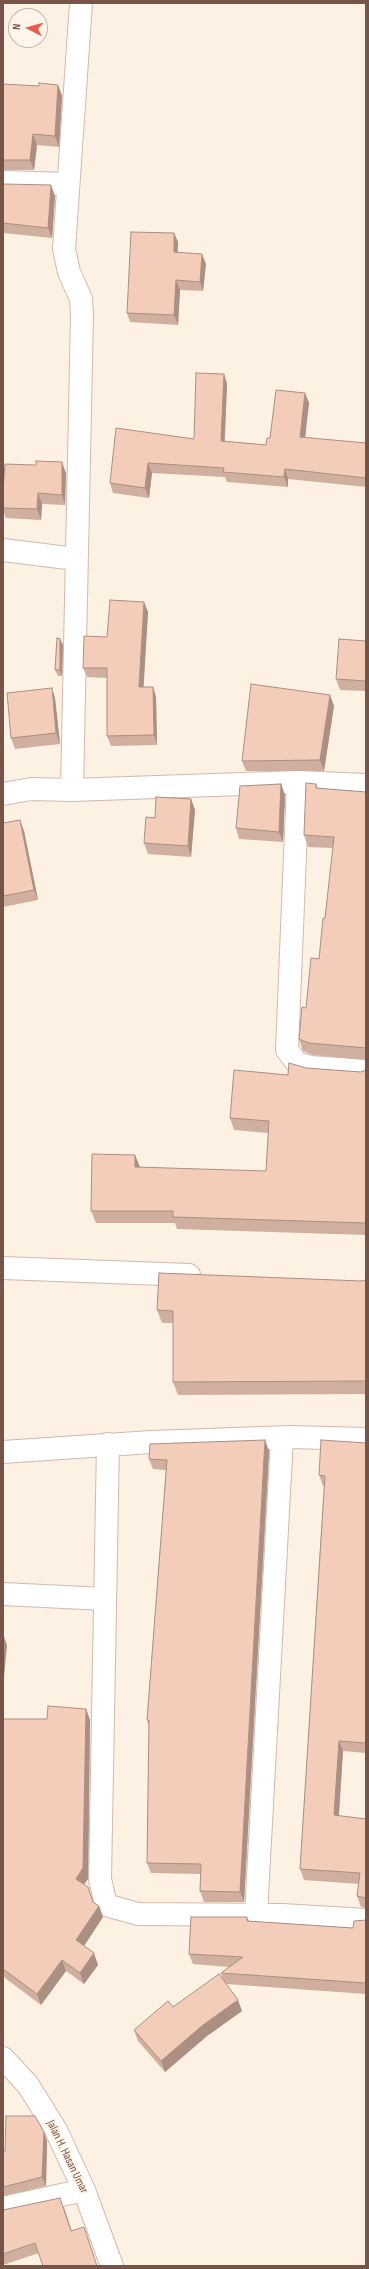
<!DOCTYPE html>
<html>
<head>
<meta charset="utf-8">
<style>
  body { margin:0 }
  #map { position:relative; width:369px; height:2269px; overflow:hidden; background:#fdf1e3; font-family:"Sofia Sans Condensed",sans-serif }
  canvas { display:block }
  .frame { position:absolute; inset:0; border:4px solid #765548; pointer-events:none }
  .north { position:absolute; left:8px; top:8px; width:40px; height:40px; box-sizing:border-box; background:#fff5ea; border:1px solid #c8b5a9; border-radius:50%; rotate:276deg; font-size:11px; font-weight:700; line-height:16px; text-align:center; color:#765548 }
  .north::after { content:''; display:block; margin:auto; width:14px; height:18px; background:#ea5c45; clip-path:polygon(50% 0,100% 100%,50% 72%,0 100%) }
</style>
</head>
<body>
<div id="map">
<canvas width="369" height="2269"></canvas>
<div class="frame"></div>
<div class="north">N</div>
</div>
<script>
const c = document.querySelector('canvas').getContext('2d');
c.lineJoin = 'round';
const toPath = rows => new Path2D(rows.map(r => 'M' + r).join(''));
function strokePath(path, color, width, dash) { c.strokeStyle = color; c.lineWidth = width; c.lineCap = dash ? 'butt' : 'round'; c.setLineDash(dash || []); c.stroke(path); }
function fill(path, color) { c.fillStyle = color; c.fill(path, 'evenodd'); }
function label(font, color, halo, rows, align = 'center') {
  c.font = font + ' "Sofia Sans Condensed",sans-serif'; c.lineWidth = 4; c.setLineDash([]); c.textBaseline = 'middle'; c.strokeStyle = halo; c.fillStyle = color; for (const [text, x, y, turn = 0] of rows) {
    c.save(); c.translate(x, y); c.rotate((+turn || 0) * Math.PI / 180); c.textAlign = isNaN(turn) ? turn : align; if (halo) c.strokeText(text, 0, 0); c.fillText(text, 0, 0); c.restore();
  }
}
const street = toPath([
  [3,182,67,184],
  [3,550,76,559],
  [298,782,287,1050,297,1063,311,1067,366,1071],
  [72,790,82,314,81,299,69,272,64,249,81,3],
  [3,794,31,789,72,790,298,782,366,785],
  [3,1268,189,1275],
  [108,1444,100,1879,106,1905,138,1914,282,1915,366,1920],
  [3,1452,151,1442,290,1437,366,1439],
  [3,1594,105,1599],
  [256,1914,282,1438],
  [3,2058,28,2085,56,2130,84,2190,112,2266],
  [3,2208,84,2190]
]);
const wall = toPath([
  [3,84,39,86,58,85,62,96,59,147,37,145,34,170,3,170],
  [3,184,55,196,52,238,3,233],
  [174,233,178,242,178,252,206,264,203,291,180,290,178,325,130,322,127,313],
  [224,374,227,384,225,441,266,445,270,438,305,393,309,403,305,438,366,443,366,487,288,479,288,487,227,482,225,477,152,473,149,498,113,493,110,483,194,439],
  [36,465,66,473,65,505,42,504,41,520,6,518,3,511,3,489],
  [144,602,148,612,143,687,153,687,156,697,157,745,111,746,107,736,107,678,87,677,83,668,107,637],
  [60,639,63,645,62,676,58,676,55,670],
  [366,641,366,691,340,690,336,679],
  [55,698,60,744,15,749,11,738],
  [334,706,324,771,246,771,242,761],
  [281,784,285,795,283,842,239,839,236,828],
  [316,784,318,788,366,792,366,1060,313,1055,303,1051,299,1039,306,1008,319,959,325,918,333,848,308,847,304,835],
  [191,799,195,810,191,857,148,854,144,843,155,818],
  [3,823,24,831,38,900,3,907],
  [306,1068,361,1072,366,1070,366,1235,177,1229,175,1223,96,1223,91,1211,266,1171,268,1133,234,1130,230,1118,288,1075],
  [366,1280,366,1394,178,1395,173,1382,173,1323,162,1323,157,1310],
  [366,1443,366,1753,343,1751,339,1816,366,1819,366,1908,361,1907,357,1896,359,1884,304,1880,300,1869,324,1486,323,1486,319,1475],
  [269,1451,244,1902,204,1902,200,1891,201,1874,151,1873,147,1863,149,1727,147,1720,166,1470,153,1469,149,1459],
  [86,1709,90,1720,88,1879,84,1884,93,1902,99,1906,103,1917,84,1946,98,1965,84,1984,66,1971,41,2005,5,1978,3,1974,3,1719,47,1719],
  [247,1917,249,1921,353,1928,366,1920,366,1994,226,1984,242,2011,207,2036,165,2072,138,2041,134,2030,223,1980,221,1973,229,1967,193,1964,189,1954],
  [44,2132,47,2141,46,2186,3,2196,3,2151,5,2151],
  [64,2207,72,2231,39,2253,3,2265,3,2210]
]);
const shadedWall = toPath([
  [58,85,62,96,59,147,55,136],
  [33,134,37,145,34,170,30,160],
  [51,185,55,196,52,238,48,228],
  [174,233,178,242,177,262,174,252],
  [202,254,206,264,203,291,200,282],
  [176,280,180,290,178,325,174,315],
  [224,374,227,384,224,451,221,441],
  [305,393,309,403,304,447,300,437],
  [62,462,66,473,65,505,62,495],
  [148,463,152,473,149,498,145,488],
  [285,469,288,479,288,487,284,477],
  [38,493,42,504,41,520,37,509],
  [144,602,148,612,143,697,139,687],
  [60,639,63,645,62,676,60,670],
  [153,687,156,697,157,745,154,735],
  [52,688,55,698,60,744,56,733],
  [330,695,334,706,324,771,320,760],
  [281,784,285,795,283,842,279,832],
  [191,799,195,810,191,857,188,846],
  [20,820,24,831,38,900,34,890],
  [135,1155,140,1167,140,1179,135,1167],
  [265,1440,269,1451,244,1902,240,1892],
  [3,1634,7,1645,3,1688],
  [86,1709,90,1720,88,1879,80,1890,76,1879],
  [339,1741,343,1751,338,1826,334,1815],
  [99,1906,103,1917,80,1952,76,1940],
  [94,1953,98,1965,84,1984,80,1973],
  [62,1960,66,1971,41,2005,37,1994],
  [238,2000,242,2011,207,2036,165,2072,161,2061,203,2025],
  [44,2132,47,2141,46,2186,42,2177]
]);
const building = toPath([
  [39,83,58,85,55,136,33,134,30,160,3,160,3,84,39,86,39,83],
  [3,184,51,185,48,228,3,223,3,184],
  [131,232,174,233,174,252,202,254,200,282,176,280,174,315,127,313,131,232],
  [196,373,224,374,221,441,266,445,267,438,270,438,276,390,305,393,300,437,366,443,366,478,285,469,284,477,223,472,224,468,148,463,145,488,110,483,116,428,194,439,196,373],
  [36,461,62,462,62,495,38,493,37,509,3,508,3,489,5,464,36,465,36,461],
  [110,600,144,602,139,687,153,687,154,735,107,736,107,668,83,668,84,636,107,637,110,600],
  [57,638,60,639,60,670,55,670,57,638],
  [339,639,366,641,366,681,336,679,339,639],
  [251,684,330,695,320,760,242,761,251,684],
  [52,688,56,733,11,738,7,693,52,688],
  [306,783,316,784,316,788,366,792,366,1048,309,1043,299,1039,302,1007,306,1008,311,958,319,959,323,918,325,918,334,837,304,835,306,783],
  [281,784,279,832,236,828,240,786,281,784],
  [156,797,191,799,188,846,144,843,146,817,155,818,156,797],
  [20,820,34,890,3,896,3,823,20,820],
  [289,1063,306,1068,361,1072,366,1070,366,1223,173,1217,173,1211,91,1211,92,1154,135,1155,135,1167,266,1171,269,1121,230,1118,234,1070,288,1075,289,1063],
  [159,1273,361,1281,366,1280,366,1381,173,1382,173,1311,157,1310,159,1273],
  [265,1440,240,1892,200,1891,201,1864,147,1863,149,1720,147,1720,167,1460,149,1459,150,1444,265,1440],
  [321,1440,366,1443,366,1743,339,1741,334,1815,366,1819,366,1898,357,1896,360,1873,300,1869,325,1476,319,1475,321,1440],
  [48,1706,86,1709,83,1868,76,1879,88,1887,93,1902,99,1906,76,1940,94,1953,80,1973,62,1960,37,1994,3,1969,3,1719,47,1719,48,1706],
  [191,1917,247,1917,247,1921,353,1928,354,1921,366,1920,366,1983,221,1973,243,1957,189,1954,191,1917],
  [219,1974,238,2000,203,2025,161,2061,134,2030,168,2001,173,2007,219,1974],
  [6,2116,35,2116,44,2132,42,2177,3,2187,3,2151,5,2151,6,2116],
  [60,2198,71,2231,84,2227,97,2266,43,2266,35,2243,3,2254,3,2210,60,2198]
]);
const streetNames = [
  ["Jalan H. Hasan Umar",67,2157,64]
];
strokePath(street, '#d1b9ac', 24);
strokePath(street, '#fff', 22);
fill(wall, '#d1afa0');
fill(shadedWall, '#aa8f82');
fill(building, '#f3ccba');
strokePath(building, '#aa8f82', 1);
label('12px', '#765548', '#fff5ea', streetNames);
</script>
</body>
</html>
